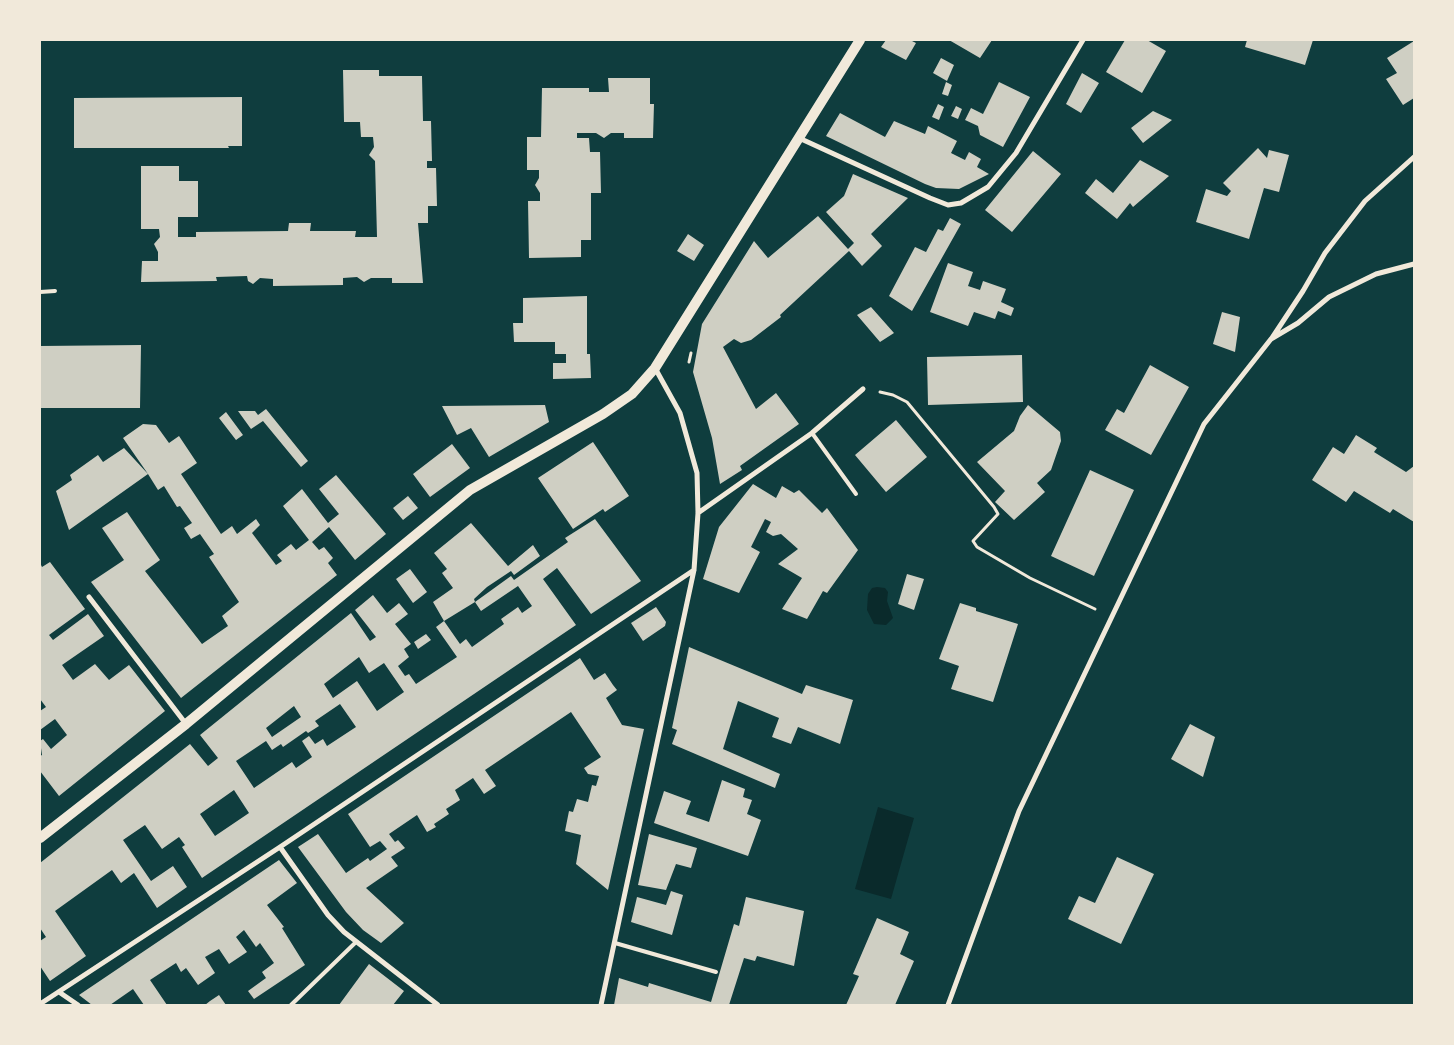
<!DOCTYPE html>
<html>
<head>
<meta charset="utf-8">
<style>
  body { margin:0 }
  #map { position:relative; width:1454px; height:1045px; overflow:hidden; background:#0f3d3e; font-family:Manrope,sans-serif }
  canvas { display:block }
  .frame { position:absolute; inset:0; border:41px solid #f1e9da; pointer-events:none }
</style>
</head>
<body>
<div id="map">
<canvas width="1454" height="1045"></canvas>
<div class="frame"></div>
</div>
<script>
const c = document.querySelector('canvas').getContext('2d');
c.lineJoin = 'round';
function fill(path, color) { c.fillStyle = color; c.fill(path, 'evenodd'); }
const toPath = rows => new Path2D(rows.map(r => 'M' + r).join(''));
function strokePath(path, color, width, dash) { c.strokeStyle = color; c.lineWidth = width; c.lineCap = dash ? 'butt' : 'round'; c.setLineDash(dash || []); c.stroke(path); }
const water = toPath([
  [877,587,885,588,888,592,887,601,893,618,886,625,874,624,867,610,868,594,872,588],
  [878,807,914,818,891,899,855,889]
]);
const building = toPath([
  [886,40,910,40,916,43,906,60,881,47],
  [949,40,992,40,980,58],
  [1125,40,1147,40,1166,51,1142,93,1106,72],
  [1247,40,1313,40,1305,65,1245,47],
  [1414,41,1414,98,1403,105,1386,79,1397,73,1387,58],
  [941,58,954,65,947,81,933,73],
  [343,70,379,70,379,76,422,76,423,121,431,121,432,161,427,161,427,168,436,168,437,206,428,206,428,223,418,223,423,283,392,283,392,278,371,278,364,282,357,277,343,278,343,285,273,286,273,279,260,278,253,284,248,281,247,276,216,277,217,281,141,282,142,261,158,261,158,252,154,244,160,237,159,229,141,229,141,166,179,166,179,181,198,181,198,217,178,217,178,237,196,237,196,232,288,231,289,223,311,223,310,231,356,231,355,237,377,237,375,161,369,155,374,147,373,137,361,137,360,122,344,122],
  [1082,73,1099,83,1081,113,1066,104],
  [608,78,650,78,650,104,654,104,653,138,624,138,624,133,611,133,604,138,596,133,577,133,577,138,589,138,590,152,600,152,601,193,591,193,591,240,581,240,581,257,529,258,528,201,540,201,540,193,535,185,539,178,539,170,527,170,527,137,541,137,542,88,589,88,589,92,609,92],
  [946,82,952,85,948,96,942,94],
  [999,82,1030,97,1003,147,980,135,978,126,965,120,971,108,983,114],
  [242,97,242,146,228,146,229,148,74,148,74,98],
  [938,104,944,107,939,120,932,117],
  [956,106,962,109,958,119,951,116],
  [1153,111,1172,120,1143,143,1131,128],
  [840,113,885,137,894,121,925,134,928,126,957,141,951,153,965,160,969,152,981,159,977,167,989,174,959,189,936,188,925,184,826,136],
  [1258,148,1267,158,1269,150,1289,155,1279,192,1264,188,1249,239,1196,222,1206,189,1227,196,1231,191,1223,183],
  [1033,151,1061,174,1012,232,985,210],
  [1140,160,1169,176,1133,207,1130,203,1117,219,1085,193,1096,179,1113,193],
  [853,174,908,198,871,234,882,246,862,266,849,251,780,315,781,317,751,340,741,343,734,339,723,347,756,409,776,393,799,424,740,466,742,470,720,484,712,438,693,372,702,324,754,241,768,258,818,216,848,249,854,243,826,212,844,196],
  [950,218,961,224,912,311,889,296,915,247,926,252,938,229,943,231],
  [688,234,704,245,694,261,677,251],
  [948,263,973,272,968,286,980,290,983,281,1006,289,1001,302,1014,308,1011,316,998,311,995,319,974,312,968,326,930,312],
  [587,296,587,354,590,354,591,378,553,379,553,363,566,363,566,354,555,354,555,342,514,342,513,323,523,323,523,298],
  [871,307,894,333,880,342,857,315],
  [1222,312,1240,317,1235,352,1213,344],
  [141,345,140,408,40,408,40,346],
  [1022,355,1023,402,928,405,927,357],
  [1150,365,1189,387,1151,455,1105,430,1117,409,1124,413],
  [545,405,549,422,489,457,471,428,457,435,442,406],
  [1028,405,1060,432,1061,441,1051,470,1037,483,1045,492,1014,520,995,502,1005,491,977,462,1014,431,1020,416],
  [266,409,308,461,301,467,263,421,251,429,238,411,255,411,258,415],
  [226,412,243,435,236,440,219,418],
  [896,420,927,457,886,492,855,455],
  [143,424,156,425,169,443,179,436,197,463,181,474,221,534,232,526,237,534,256,519,260,525,252,533,276,565,282,561,277,555,291,544,296,550,309,540,283,506,302,489,328,523,339,514,319,489,336,475,386,534,355,560,329,527,312,542,319,550,324,547,333,558,328,563,337,575,181,698,91,582,124,560,102,528,127,512,160,560,145,571,202,644,228,626,222,616,239,602,209,557,214,554,200,534,191,539,184,528,192,523,180,506,177,507,164,486,158,490,148,474,69,530,56,491,72,480,70,475,98,455,103,462,124,448,148,474,123,438],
  [1356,435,1377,448,1374,452,1406,472,1414,466,1414,522,1393,509,1390,513,1354,491,1346,502,1312,480,1333,447,1344,454],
  [593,442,629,496,605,512,603,509,573,529,538,478],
  [452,444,470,468,430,497,413,474],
  [1090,470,1134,490,1094,576,1051,556],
  [753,484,776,498,782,486,794,493,799,490,822,513,827,508,858,550,827,593,823,591,807,619,782,609,802,578,778,564,798,549,781,534,773,536,766,532,771,522,765,519,751,547,760,552,739,593,703,579,719,527],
  [408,496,418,508,403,520,393,508],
  [595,519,641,581,591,614,557,568,543,579,576,625,202,878,182,847,185,845,179,837,162,849,145,825,123,840,151,881,173,866,187,887,157,908,134,873,121,883,112,870,55,911,86,956,50,981,40,966,40,941,46,937,40,928,40,863,190,744,208,766,218,758,200,735,351,613,370,641,376,637,355,610,373,595,387,613,399,603,408,614,395,624,411,644,404,649,409,657,398,666,405,676,409,674,416,684,457,657,436,627,444,621,460,644,466,639,472,647,504,624,501,619,518,607,522,613,532,606,518,586,481,611,475,602,444,621,433,602,453,588,442,573,447,569,434,553,471,523,508,566,533,545,540,556,514,575,511,571,487,587,474,599,475,602,511,576,514,580,568,542,565,538],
  [359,657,369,673,384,663,404,692,377,711,357,681,333,698,324,684],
  [340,704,356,727,327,746,323,739,315,744,309,736,302,741,312,757,296,768,292,762,254,788,236,761,266,741,272,750,281,744,283,747,306,731,308,733,319,726,315,721],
  [294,706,301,717,272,737,266,728],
  [234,790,249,813,215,836,200,814],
  [50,562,85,609,49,635,53,640,88,614,104,636,62,665,73,680,95,664,109,680,129,665,165,711,59,796,40,771,40,756,42,755,40,741,43,739,51,749,67,735,55,719,40,730,40,711,46,707,40,699,40,563,42,567],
  [410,569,427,592,413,603,396,579],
  [907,574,924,579,914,610,898,604],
  [960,603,976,608,976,611,1018,624,993,702,951,689,959,666,939,659],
  [656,607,666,622,665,626,643,641,631,623],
  [426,634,431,640,418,649,414,642],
  [689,647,802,694,806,685,853,700,840,744,798,727,791,744,772,737,779,718,738,701,723,749,780,774,775,788,672,744,677,730,672,728],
  [580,658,594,680,605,673,613,685,617,690,606,698,622,725,644,729,608,890,576,864,581,835,565,831,569,811,573,812,577,799,588,802,592,785,596,786,599,776,588,774,584,768,601,757,571,712,485,770,496,786,484,794,473,778,455,790,460,800,446,809,449,814,434,824,436,827,427,832,417,815,389,834,395,842,398,840,405,848,391,857,398,866,366,888,404,923,381,943,363,930,346,912,298,847,318,834,346,873,368,858,370,861,387,849,380,841,370,847,348,814],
  [1190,724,1215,737,1203,777,1171,759],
  [722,780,745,789,743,797,752,800,747,814,761,820,748,856,654,823,664,791,691,801,686,814,709,822],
  [649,834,697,848,691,868,676,864,666,890,638,885],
  [1117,857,1154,874,1121,944,1068,919,1079,896,1095,903],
  [279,860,297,883,267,905,284,927,282,928,305,965,254,999,248,991,266,978,262,972,274,963,260,943,256,947,244,930,236,937,247,952,229,964,219,949,205,957,215,973,198,985,186,968,181,972,176,963,150,980,167,1005,144,1005,133,989,110,1005,92,1005,79,995],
  [671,891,683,895,672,935,631,922,637,897,666,905],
  [746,897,804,911,794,966,757,956,755,961,744,958,729,1005,614,1005,619,978,648,987,649,983,711,1002,734,924,739,926],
  [877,918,909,932,900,954,914,961,895,1005,846,1005,859,976,853,974],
  [369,964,404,991,393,1005,339,1005],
  [219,995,226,1005,205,1005,210,1001]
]);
const path = toPath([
  [689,362,691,353],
  [880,392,893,395,907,402,994,507,998,514,973,541,977,547,1030,578,1095,609]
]);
const service = toPath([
  [40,292,55,291],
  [812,433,856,494],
  [615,943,716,972],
  [291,1005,355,943]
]);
const minor = toPath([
  [799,138,930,198,948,205,961,203,988,187,1016,153,1083,40],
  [1272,338,1303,291,1325,253,1365,201,1414,157],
  [698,513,812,433,863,389],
  [89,597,186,724],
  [280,847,328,915,344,932,438,1005],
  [59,992,78,1005],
  [40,1004,280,847,694,570],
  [601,1005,694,570,698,513,697,473,680,413,655,368],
  [948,1005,1019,811,1204,424,1271,339,1298,323,1329,297,1376,274,1414,264]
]);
const secondary = toPath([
  [40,838,186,724,470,490,603,414,632,394,655,368,860,40]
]);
fill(water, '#0a2a2b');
fill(building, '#cfcfc3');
strokePath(path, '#f1e9da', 3);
strokePath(service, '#f1e9da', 4);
strokePath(minor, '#f1e9da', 5);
strokePath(secondary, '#f1e9da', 10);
</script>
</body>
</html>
